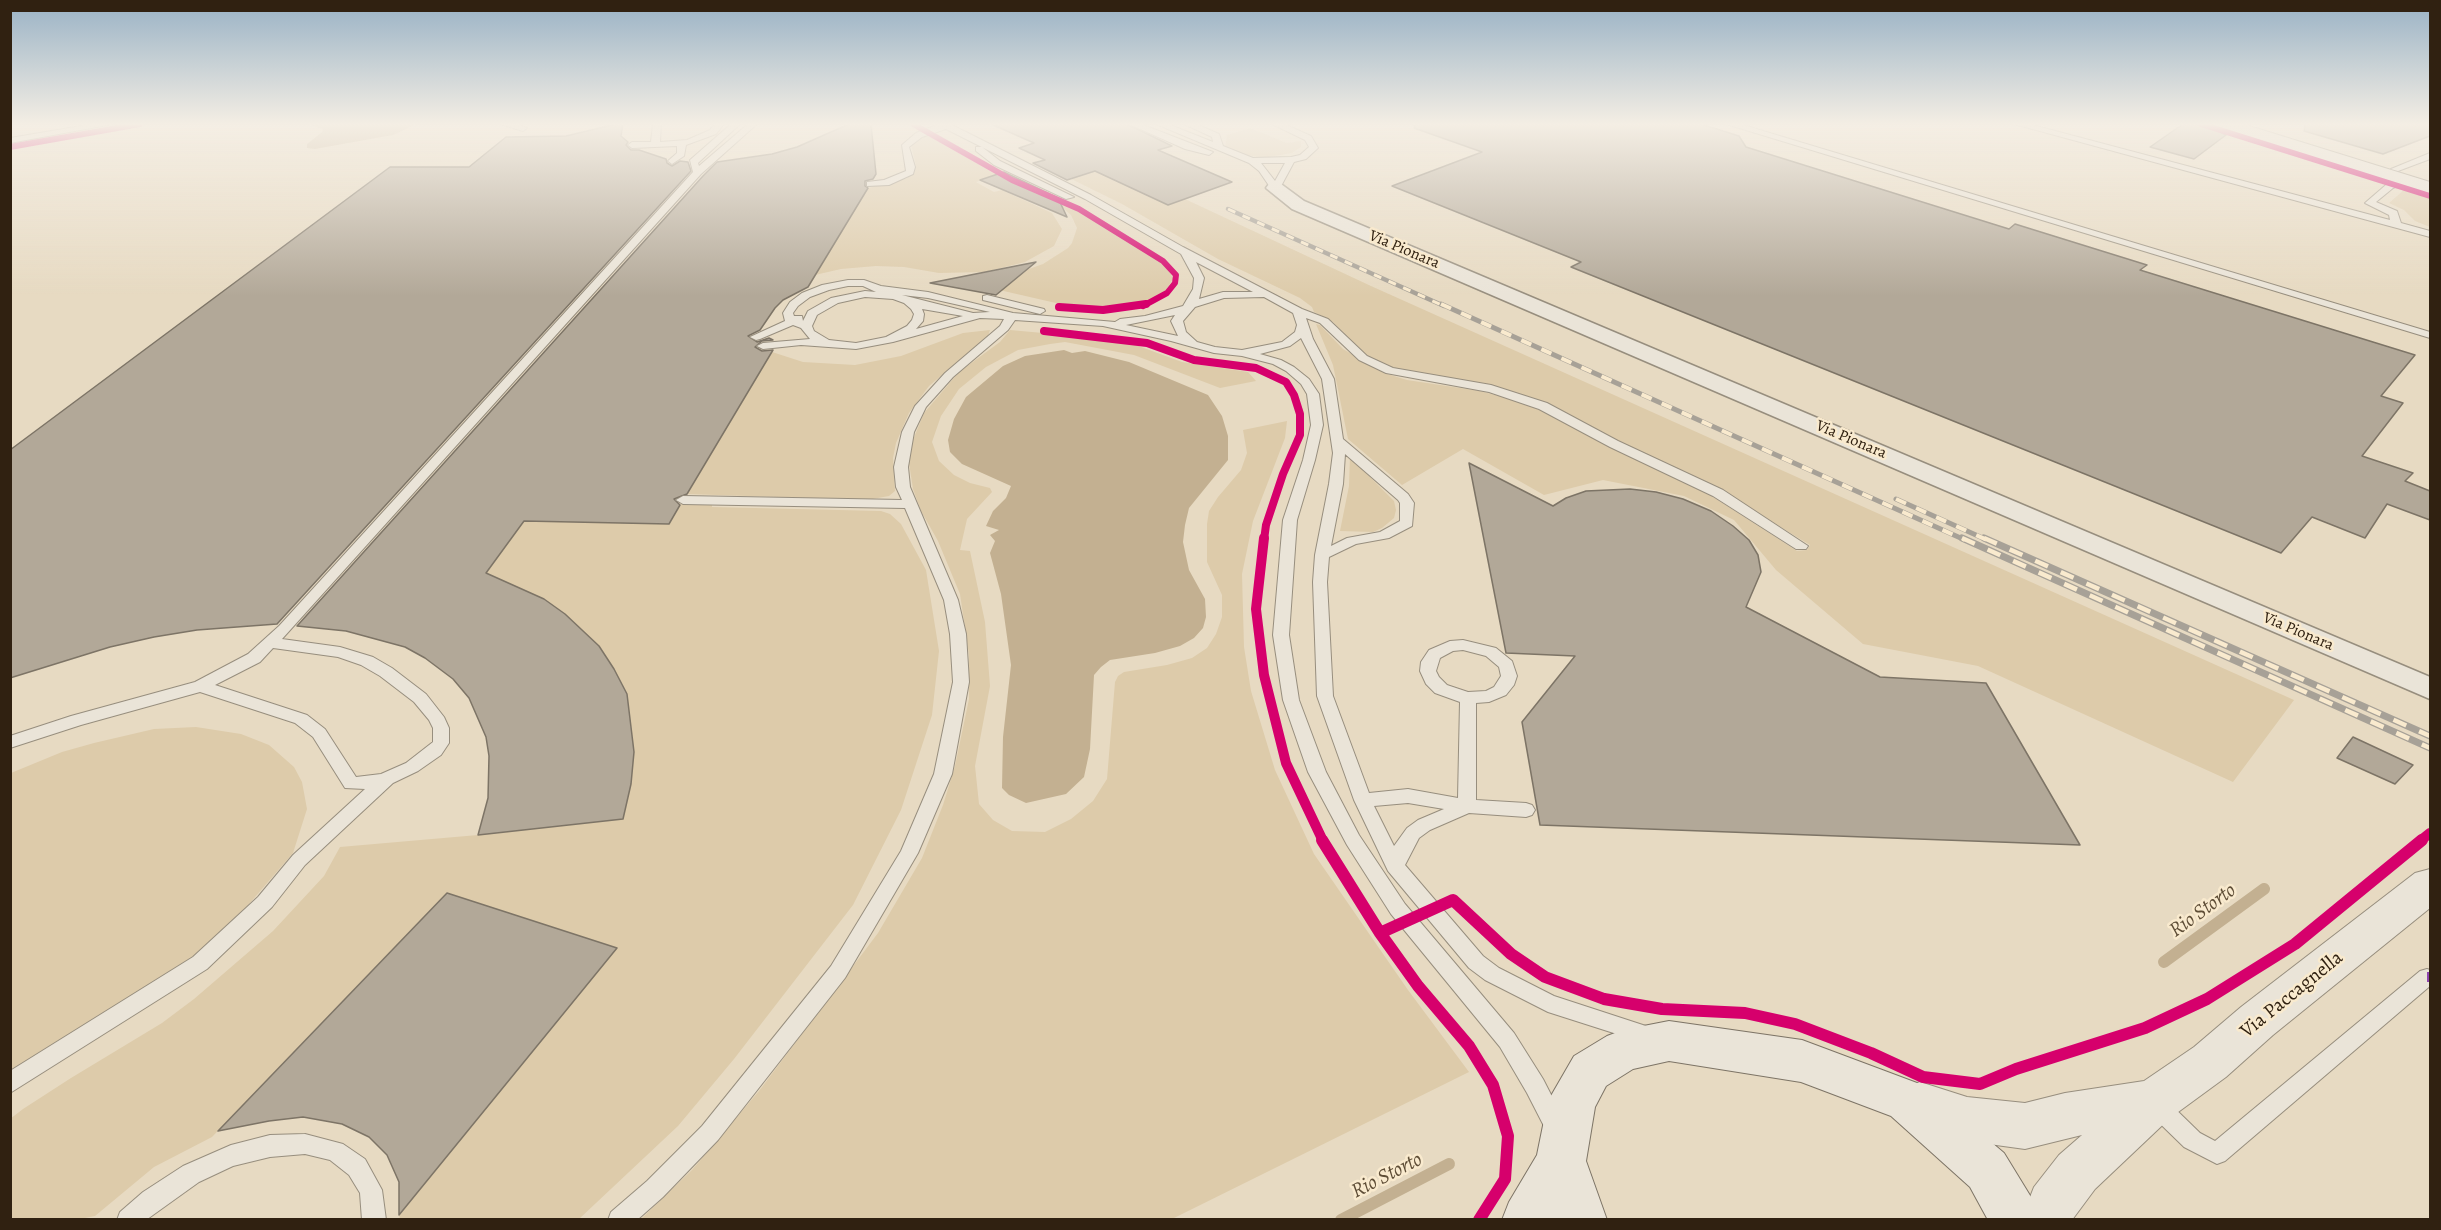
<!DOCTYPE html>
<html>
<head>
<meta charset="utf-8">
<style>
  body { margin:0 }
  #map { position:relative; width:2441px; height:1230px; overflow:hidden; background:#e7dac2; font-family:Alegreya,serif }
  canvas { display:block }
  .frame { position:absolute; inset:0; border:12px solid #302111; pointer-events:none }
</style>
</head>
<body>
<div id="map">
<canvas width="2441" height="1230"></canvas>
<div class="frame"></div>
</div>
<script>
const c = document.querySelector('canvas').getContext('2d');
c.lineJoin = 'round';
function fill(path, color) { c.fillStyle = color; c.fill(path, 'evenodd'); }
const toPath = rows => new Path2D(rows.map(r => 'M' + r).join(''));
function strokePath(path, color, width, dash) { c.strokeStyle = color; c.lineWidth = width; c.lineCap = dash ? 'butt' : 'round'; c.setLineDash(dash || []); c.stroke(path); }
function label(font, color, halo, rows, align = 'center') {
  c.font = font + ' Alegreya,serif'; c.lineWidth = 5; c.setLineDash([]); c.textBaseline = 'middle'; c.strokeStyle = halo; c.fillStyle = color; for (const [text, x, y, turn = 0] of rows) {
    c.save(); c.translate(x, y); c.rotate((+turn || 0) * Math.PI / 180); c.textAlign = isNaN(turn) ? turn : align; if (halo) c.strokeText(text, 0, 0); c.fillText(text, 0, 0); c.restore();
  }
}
const green = toPath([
  [1250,128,1287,143,1301,141,1301,147,1292,153,1263,158,1247,155,1225,148,1227,135],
  [929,136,997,175,976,182,994,192,1002,190,1052,213,1062,229,1054,246,1025,262,985,272,939,273,904,267,876,266,841,269,815,275,868,188,907,178,916,166,911,145,920,138],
  [1065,169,1080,176,1095,171,1168,205,1185,199,1371,286,2294,700,2233,782,1978,666,1863,644,1776,570,1734,520,1684,496,1603,480,1544,495,1463,449,1402,485,1348,439,1333,365,1316,324,1320,325,1343,349,1384,373,1407,380,1480,391,1526,403,1593,438,1699,488,1797,551,1807,550,1810,545,1717,488,1625,445,1540,401,1494,387,1397,370,1367,357,1333,322,1314,312,1312,307,1300,298,1218,259,1122,204,1057,172],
  [2405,189,2430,197,2430,227,2415,221,2404,210,2389,203],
  [1054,200,1078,211,1158,260,1169,270,1173,279,1166,290,1156,298,1139,304,1103,309,1069,306,960,281,1006,276,1026,270,1043,264,1068,248,1072,243,1077,228,1071,215],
  [990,330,988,336,929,386,909,413,896,443,893,458,895,491,889,496,867,500,687,494,772,352,803,362,855,365,901,356,963,333],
  [1010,330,1098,338,1133,344,1182,362,1248,372,1256,381,1220,388,1134,355,1065,342,1050,344,1018,350,986,367,959,389,941,416,932,442,939,461,954,475,970,483,990,488,992,492,967,519,960,550,970,551,985,622,990,686,975,766,979,804,993,820,1012,831,1045,832,1071,819,1093,801,1107,779,1115,682,1118,676,1124,672,1167,665,1192,658,1207,648,1216,634,1222,617,1222,595,1207,562,1207,524,1209,511,1218,497,1241,470,1247,453,1243,430,1287,421,1285,438,1253,521,1242,574,1244,647,1251,691,1275,770,1314,854,1408,990,1469,1072,1172,1219,640,1220,692,1170,759,1091,878,933,922,858,943,805,955,766,969,699,969,655,960,594,938,541,921,511,913,489,909,463,913,440,924,413,959,372,1000,342],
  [1350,457,1394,501,1396,510,1394,518,1382,528,1373,532,1340,531,1349,486],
  [681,504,712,504,712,507,881,511,890,514,901,524,926,570,939,651,932,715,901,810,853,905,734,1059,678,1126,579,1219,400,1219,399,1215,616,948,447,893,212,1137,154,1167,95,1216,75,1220,11,1219,10,1119,23,1109,71,1078,162,1023,194,999,273,931,324,876,340,847,478,835,623,819,631,784,634,752,627,694,614,669,599,646,565,614,544,599,486,573,524,521,669,524],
  [196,727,241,734,269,745,294,767,302,782,307,809,293,853,224,933,180,969,38,1053,11,1073,11,773,62,752,94,743,154,729]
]);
const water = toPath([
  [308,124,417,124,393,135,315,149,307,148,307,144,322,132,323,129],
  [1064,350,1072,353,1085,351,1129,362,1208,395,1222,416,1228,436,1228,460,1189,508,1185,525,1183,542,1189,570,1205,599,1206,617,1203,628,1194,638,1180,646,1155,653,1110,660,1101,667,1094,675,1090,749,1084,777,1066,794,1026,803,1009,795,1002,788,1003,737,1011,665,1001,594,990,553,995,541,990,535,999,530,986,526,993,511,1006,498,1011,486,962,464,950,452,948,440,954,419,966,397,1003,366,1025,356]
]);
const stream = toPath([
  [2164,962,2264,889],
  [1341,1220,1449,1164]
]);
const building = toPath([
  [616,124,623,124,621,136,628,142,626,145,631,150,639,150,666,159,667,163,672,166,680,161,688,162,691,171,277,624,197,630,154,637,110,647,10,678,10,450,390,167,469,167,506,137,566,136,616,124],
  [849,124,871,124,876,174,873,179,865,181,865,186,868,188,808,287,783,300,775,308,760,330,748,336,757,342,769,338,773,340,762,341,755,347,762,351,773,350,687,494,674,499,680,505,669,524,524,521,486,573,544,599,565,614,599,646,614,669,627,694,634,752,631,784,623,819,478,835,488,798,489,756,486,737,469,698,453,679,425,658,405,647,346,631,297,626,703,176,717,162,772,154,797,147,849,124],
  [991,124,1127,124,1172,146,1158,150,1232,182,1168,205,1095,171,1067,180,1033,163,1045,160,1019,148,1034,143,991,124],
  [1415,124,1701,124,1739,136,1746,147,2009,229,2015,224,2147,265,2140,270,2415,355,2381,396,2403,403,2362,456,2413,473,2405,481,2430,491,2430,520,2387,504,2365,538,2312,517,2281,553,1571,267,1581,262,1392,186,1482,152,1414,128,1415,124],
  [2183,124,2205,124,2226,135,2194,159,2150,147,2183,124],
  [2305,124,2430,124,2430,136,2383,154,2304,131,2305,124],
  [1004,172,1058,198,1067,217,980,180,1004,172],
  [1036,262,996,295,930,283,1036,262],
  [1469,463,1553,506,1566,498,1586,491,1630,489,1656,492,1683,499,1711,511,1733,526,1749,540,1758,555,1761,572,1746,607,1880,677,1986,683,2080,845,1540,825,1522,722,1575,656,1506,653,1469,463],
  [2353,737,2413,765,2395,784,2337,758,2353,737],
  [447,893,617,948,399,1215,399,1182,387,1155,369,1137,342,1124,303,1117,269,1121,218,1131,447,893]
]);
const service = toPath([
  [93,124,113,124,10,143,10,138,93,124],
  [500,124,517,124,527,128,523,131,500,124],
  [653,124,661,124,660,142,687,140,710,130,715,124,724,124,716,134,686,145,684,156,672,164,668,161,677,153,677,146,632,148,628,145,632,142,651,142,653,124],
  [731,124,740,124,698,163,699,166,748,124,757,124,701,174,282,639,340,647,373,657,392,668,426,694,444,717,449,728,449,743,441,755,418,771,393,783,305,865,272,907,207,969,10,1093,10,1071,193,957,258,897,293,855,365,789,345,788,313,737,295,723,200,692,81,725,10,748,10,736,71,716,195,682,248,654,279,626,693,172,690,160,731,124],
  [273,648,338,657,361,665,380,676,414,702,429,720,433,728,433,742,406,763,381,774,356,777,325,729,307,715,215,685,260,662,273,648],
  [939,124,950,124,1091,195,1183,247,1302,309,1328,319,1367,356,1393,368,1491,385,1547,403,1618,441,1723,490,1808,546,1806,549,1796,549,1713,496,1610,447,1539,409,1489,392,1386,373,1359,360,1320,323,1306,318,1313,339,1334,379,1343,439,1408,494,1414,503,1412,526,1389,538,1356,544,1329,557,1327,582,1333,696,1369,793,1408,789,1458,798,1460,702,1435,693,1426,684,1420,671,1421,662,1429,650,1450,641,1463,640,1496,648,1512,661,1517,676,1514,685,1506,695,1489,702,1476,703,1476,800,1526,803,1532,805,1535,810,1532,815,1526,817,1469,813,1430,830,1419,838,1405,865,1483,956,1499,968,1554,996,1652,1028,1655,1034,1652,1040,1645,1043,1548,1012,1485,980,1469,968,1388,871,1354,800,1317,696,1313,582,1315,555,1329,484,1333,453,1322,379,1301,338,1290,346,1260,354,1281,360,1294,367,1309,379,1319,394,1323,425,1315,460,1297,520,1289,635,1299,700,1326,772,1359,835,1405,904,1514,1033,1543,1079,1564,1120,1567,1127,1564,1134,1556,1137,1548,1134,1527,1093,1500,1047,1391,914,1347,845,1308,772,1283,700,1273,635,1283,520,1303,460,1311,425,1307,394,1301,384,1286,371,1273,364,1242,356,1214,353,1171,341,1103,326,1015,320,1008,330,953,377,926,407,914,432,908,467,910,487,958,600,966,634,969,682,952,774,918,853,845,978,718,1140,663,1197,637,1220,608,1220,611,1212,647,1181,702,1126,831,966,901,851,934,774,953,682,950,634,944,600,905,508,683,504,676,500,683,496,902,500,896,487,894,467,902,432,915,406,945,373,1000,326,1004,319,980,318,893,342,856,349,801,345,763,349,757,346,763,343,810,339,801,328,793,325,760,339,756,340,750,337,785,321,783,313,790,302,802,293,822,285,848,280,864,280,881,286,928,292,1013,313,1115,322,1120,319,1145,316,1183,306,1193,289,1194,278,1181,254,1085,199,946,129,922,137,909,147,915,167,913,174,889,185,867,186,867,182,884,180,906,171,902,145,916,133,939,124],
  [1196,262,1253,292,1223,292,1199,299,1204,278,1196,262],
  [848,286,863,286,876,292,865,291,831,298,808,311,803,321,802,316,794,316,793,313,798,306,810,297,829,290,848,286],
  [902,295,928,298,990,312,973,313,902,295],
  [865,297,893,299,904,303,911,309,914,314,912,320,907,326,886,337,856,343,829,340,814,331,812,326,817,315,838,303,865,297],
  [1264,297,1293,313,1297,325,1295,332,1282,342,1242,350,1215,347,1197,342,1186,332,1183,321,1195,307,1224,298,1264,297],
  [922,309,928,310,963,316,916,329,923,321,924,314,922,309],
  [1175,315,1171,321,1178,336,1126,325,1175,315],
  [1345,454,1398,500,1400,503,1400,521,1380,532,1347,538,1331,546,1343,484,1345,454],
  [1463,650,1486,656,1499,667,1501,676,1494,687,1486,691,1468,692,1447,685,1439,677,1436,671,1440,658,1453,651,1463,650],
  [1408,803,1444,809,1418,820,1407,828,1394,846,1374,806,1408,803],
  [1129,124,1141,124,1213,152,1209,155,1185,149,1129,124],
  [1156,124,1168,124,1213,142,1212,137,1184,124,1196,124,1219,134,1223,146,1253,158,1291,157,1300,155,1309,147,1305,140,1272,124,1284,124,1311,136,1318,148,1306,159,1294,162,1280,188,1275,191,1272,190,1259,171,1249,163,1156,124],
  [1261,163,1285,163,1275,181,1261,163],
  [1726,124,1740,124,2430,332,2430,338,1726,124],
  [2014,124,2029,124,2390,220,2389,215,2365,203,2387,184,2400,178,2406,178,2406,182,2393,188,2376,202,2397,211,2401,223,2430,231,2430,237,2014,124],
  [976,147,982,147,1000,161,1074,197,1066,199,994,165,976,151,976,147],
  [2430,153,2430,159,2398,171,2391,169,2430,153],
  [987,295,1044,309,1045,311,1040,314,983,300,983,296,987,295],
  [2427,969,2430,970,2430,986,2225,1161,2217,1164,2184,1147,2147,1111,2144,1104,2147,1097,2155,1094,2163,1097,2200,1133,2215,1141,2420,971,2427,969],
  [305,1134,343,1144,365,1159,382,1190,386,1220,362,1220,360,1193,349,1175,330,1160,305,1154,270,1157,233,1166,199,1182,146,1220,117,1220,120,1212,143,1192,183,1166,231,1145,270,1135,305,1134]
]);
const minor = toPath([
  [1275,183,1281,184,1304,201,2430,677,2430,699,1292,209,1266,188,1269,184,1275,183]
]);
const tertiary = toPath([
  [2214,124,2243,124,2430,182,2430,194,2216,128,2214,124],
  [2430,869,2430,908,2273,1035,2226,1077,2170,1118,2095,1189,2072,1220,2021,1220,2034,1187,2059,1155,2082,1135,2025,1149,1967,1141,1903,1120,1896,1104,1903,1088,1920,1082,1967,1097,2025,1103,2065,1093,2144,1081,2194,1047,2241,1007,2415,873,2430,869]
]);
const secondary = toPath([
  [1669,1021,1802,1040,1925,1086,2004,1153,2034,1202,2041,1220,1988,1220,1970,1187,1891,1116,1801,1082,1669,1061,1633,1069,1606,1086,1595,1107,1586,1161,1607,1220,1502,1220,1509,1202,1537,1155,1548,1101,1574,1056,1607,1036,1623,1030,1669,1021]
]);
const railFar2 = toPath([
  [1228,209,1444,306]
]);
const railFar1 = toPath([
  [1441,304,1965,540],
  [1896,499,1987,540]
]);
const rail = toPath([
  [1962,538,2430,748],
  [1984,538,2430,736]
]);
const quiet = toPath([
  [2427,977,2430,977]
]);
const cyclewayFar3 = toPath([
  [913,124,1012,180,1079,209,1163,261,1176,275,1175,283,1167,293,1143,306],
  [2201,124,2430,196],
  [10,147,140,124]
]);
const cyclewayFar2 = toPath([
  [1059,307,1103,310,1146,304],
  [1044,331,1147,343,1194,360,1256,368,1286,382,1294,395,1300,414,1300,435,1283,474,1266,525,1264,540]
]);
const cyclewayFar1 = toPath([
  [1264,538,1256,609,1264,675,1286,763,1323,841],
  [2420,841,2430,833]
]);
const cycleway = toPath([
  [1322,840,1380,933,1418,986,1469,1046,1493,1085,1508,1136,1505,1179,1479,1220],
  [1380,933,1453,900,1511,954,1545,977,1604,999,1662,1009,1745,1013,1795,1024,1871,1053,1923,1077,1980,1084,2016,1069,2145,1028,2207,999,2295,944,2422,840]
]);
const streetNames = [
  ["Via Pionara",1404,250,23],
  ["Via Pionara",1851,440,23],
  ["Via Pionara",2298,632,23]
];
const nearStreetnames = [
  ["Via Paccagnella",2292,995,-39]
];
const nearWaternames = [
  ["Rio Storto",2203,911,-36],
  ["Rio Storto",1387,1176,-27]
];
fill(green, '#ddcbaa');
fill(water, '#c3b091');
strokePath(stream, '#c3b091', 12);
fill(building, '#b2a898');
strokePath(building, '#7d7466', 1.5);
strokePath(service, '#978e7e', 2);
strokePath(minor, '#978e7e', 3);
strokePath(tertiary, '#978e7e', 2);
strokePath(secondary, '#7d7466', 2);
fill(service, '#eae4d8');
fill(minor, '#eae4d8');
fill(tertiary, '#eae4d8');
fill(secondary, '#eae4d8');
strokePath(railFar2, '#a7a197', 4.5);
strokePath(railFar1, '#a7a197', 5);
strokePath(rail, '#a7a197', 7);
strokePath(railFar2, '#f9eace', 3, [8]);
strokePath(railFar1, '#f9eace', 4, [11]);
strokePath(rail, '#f9eace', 4.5, [14]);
strokePath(quiet, '#8e44ad', 10, [20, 10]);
strokePath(cyclewayFar3, '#d6006c', 6);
strokePath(cyclewayFar2, '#d6006c', 8);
strokePath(cyclewayFar1, '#d6006c', 10);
strokePath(cycleway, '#d6006c', 12);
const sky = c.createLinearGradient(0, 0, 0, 296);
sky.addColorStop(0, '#99b2c5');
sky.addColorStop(0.42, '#f4eee4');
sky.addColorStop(1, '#f4eee400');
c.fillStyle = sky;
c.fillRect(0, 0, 2441, 296);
label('16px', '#302111', '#f9eace', streetNames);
label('20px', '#302111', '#f9eace', nearStreetnames);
label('italic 21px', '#5e4d36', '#f9eace', nearWaternames);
</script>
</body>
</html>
